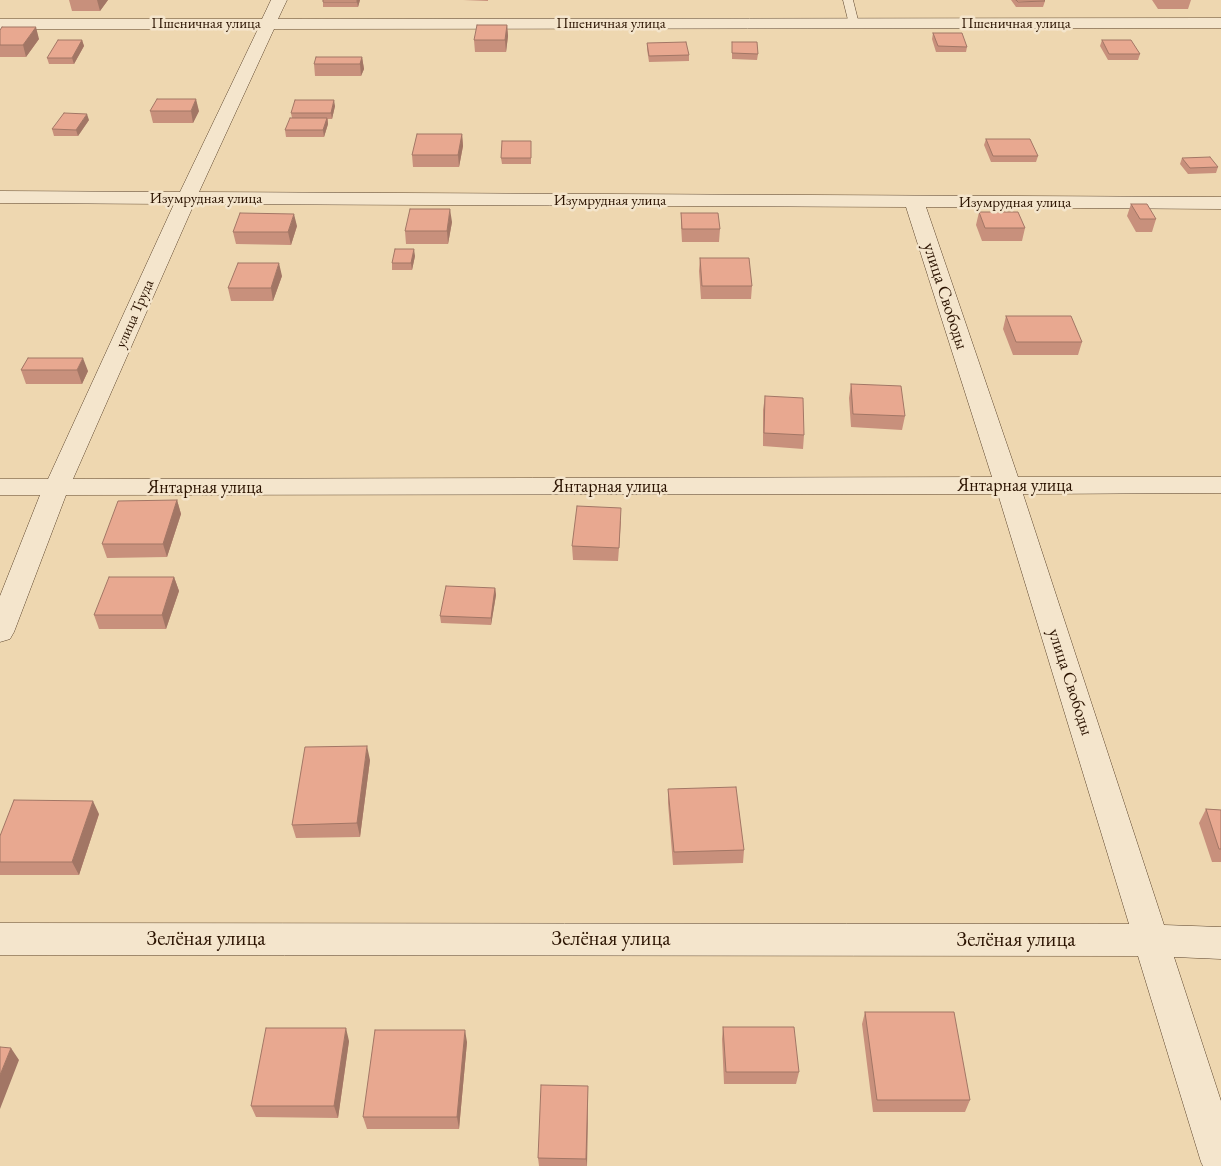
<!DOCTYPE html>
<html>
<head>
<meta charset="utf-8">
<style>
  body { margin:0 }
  canvas { display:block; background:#eed7b0 }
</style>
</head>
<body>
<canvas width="1221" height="1166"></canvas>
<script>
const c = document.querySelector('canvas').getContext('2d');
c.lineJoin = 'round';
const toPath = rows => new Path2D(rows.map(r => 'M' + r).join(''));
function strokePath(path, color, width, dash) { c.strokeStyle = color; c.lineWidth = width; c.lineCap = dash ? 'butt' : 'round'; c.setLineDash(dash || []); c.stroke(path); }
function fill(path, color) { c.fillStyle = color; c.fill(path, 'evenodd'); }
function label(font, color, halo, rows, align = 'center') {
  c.font = font + ' "EB Garamond",serif'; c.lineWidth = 5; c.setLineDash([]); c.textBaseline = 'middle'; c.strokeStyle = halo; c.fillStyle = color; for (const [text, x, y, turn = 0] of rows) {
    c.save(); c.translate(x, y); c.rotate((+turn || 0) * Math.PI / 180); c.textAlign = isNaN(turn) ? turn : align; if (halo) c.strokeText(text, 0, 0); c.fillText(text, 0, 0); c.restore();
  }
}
const lane = toPath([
  [843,0,853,0,859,24,858,26,850,26,849,24,843,0]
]);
const street = toPath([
  [271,0,287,0,278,19,1221,18,1221,28,274,29,199,192,1221,197,1221,209,926,207,1018,477,1221,477,1221,493,1023,494,1164,925,1221,927,1221,959,1174,957,1221,1101,1221,1166,1203,1166,1201,1162,1138,956,0,955,0,923,1129,924,998,494,66,495,14,632,10,639,0,642,0,596,40,495,0,495,0,479,48,479,174,204,0,203,0,191,180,192,258,29,0,29,0,19,262,19,271,0],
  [194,204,906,207,992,477,73,479,194,204]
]);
const wall = toPath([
  [69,0,108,0,100,11,72,11],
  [360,0,358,7,323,7,323,2],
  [463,0,488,0,488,1],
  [1011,0,1044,0,1045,1,1043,7,1016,7],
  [1152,0,1191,0,1188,9,1158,9],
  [507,25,508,36,506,52,475,52,474,40],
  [0,30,39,39,26,57,0,57],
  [933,33,967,47,966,52,936,52,932,39],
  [82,40,84,46,74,64,49,64,47,58],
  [1102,40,1140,54,1138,60,1108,60,1100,46],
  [732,42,758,54,757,60,732,59],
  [647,43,689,55,689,61,649,62,647,49],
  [362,57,364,69,361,76,315,76,314,64],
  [335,106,332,119,328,119,328,124,324,137,286,137,285,130,292,118,291,113],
  [150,111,199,111,193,123,153,123],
  [89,120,78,136,54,136,52,129],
  [462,134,463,146,459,167,413,167,412,155],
  [986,139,1038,156,1036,162,991,162,984,145],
  [531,141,531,164,502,164,501,158],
  [1182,158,1218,167,1216,173,1188,174,1180,164],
  [1131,204,1156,219,1152,232,1136,232,1127,216],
  [979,212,1025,228,1022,241,982,241,976,225],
  [681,213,720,229,719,242,682,242,681,225],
  [452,222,448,244,406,244,405,231],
  [297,226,291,245,236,244,233,232],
  [415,256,412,270,392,270,392,263],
  [700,258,752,286,751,299,701,299,699,271],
  [282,276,273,301,231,301,228,288],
  [1006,316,1082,342,1078,355,1013,355,1003,329],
  [28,358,88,371,82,384,26,384,21,370],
  [851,384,905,416,902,430,851,427,849,398],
  [765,396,804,435,803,449,763,446,763,410],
  [177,500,181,514,167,557,107,558,102,544],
  [621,521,618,561,573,560,572,546],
  [174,577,179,591,166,629,99,629,94,615],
  [495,588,496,595,491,625,441,623,440,616],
  [370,760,360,837,296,838,292,825],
  [668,789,744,850,743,863,673,865,668,803],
  [1206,809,1221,810,1221,862,1212,862,1199,823],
  [99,814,79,875,0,875,0,836],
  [865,1012,970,1100,965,1112,873,1112,862,1024],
  [723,1027,799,1072,796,1084,724,1084,722,1039],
  [349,1041,338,1118,256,1117,251,1106],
  [467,1042,459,1129,367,1129,363,1117],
  [588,1086,587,1166,539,1166,538,1158]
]);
const shadedWall = toPath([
  [97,0,108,0,100,11],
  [357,0,360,0,358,7,357,2],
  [507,25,508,36,506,52,505,40],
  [36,27,39,39,26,57,23,45],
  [82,40,84,46,74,64,72,58],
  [362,57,364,69,361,76,360,64],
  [196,99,199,111,193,123,191,111],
  [334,100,335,106,332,119,331,113],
  [87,114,89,120,78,136,76,130],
  [327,118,328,124,324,137,323,130],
  [462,134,463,146,459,167,458,155],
  [450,209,452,222,448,244,447,231],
  [294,214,297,226,291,245,288,232],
  [414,249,415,256,412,270,411,263],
  [279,263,282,276,273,301,271,288],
  [83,358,88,371,82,384,77,370],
  [177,500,181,514,167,557,163,544],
  [174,577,179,591,166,629,162,615],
  [495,588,496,595,491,625,491,618],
  [367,746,370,760,360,837,357,823],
  [93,801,99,814,79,875,72,862],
  [346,1028,349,1041,338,1118,334,1106],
  [465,1030,467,1042,459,1129,457,1117],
  [11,1048,19,1060,0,1109,0,1075],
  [588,1086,588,1098,587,1166,586,1159]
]);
const building = toPath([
  [323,0,357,0,357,2,323,2,323,0],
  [1016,0,1044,0,1045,1,1018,2,1016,0],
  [477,25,507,25,505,40,474,40,477,25],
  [2,27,36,27,23,45,0,45,0,30,2,27],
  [933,33,962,33,967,47,938,46,933,33],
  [58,40,82,40,72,58,47,58,58,40],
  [1102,40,1131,40,1140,54,1109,54,1102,40],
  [686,42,689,55,649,56,647,43,686,42],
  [732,42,757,42,758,54,732,53,732,42],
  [316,57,362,57,360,64,314,64,316,57],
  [157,99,196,99,191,111,150,111,157,99],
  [295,100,334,100,331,113,291,113,295,100],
  [64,113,87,114,76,130,52,129,64,113],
  [290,118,327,118,323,130,285,130,290,118],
  [417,134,462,134,458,155,412,155,417,134],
  [986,139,1030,139,1038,156,993,156,986,139],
  [502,141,531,141,531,158,501,158,502,141],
  [1210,157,1218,167,1190,168,1182,158,1210,157],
  [1131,204,1147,204,1156,219,1140,219,1131,204],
  [410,209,450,209,447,231,405,231,410,209],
  [979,212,1018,212,1025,228,985,228,979,212],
  [240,213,294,214,288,232,233,232,240,213],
  [681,213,718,213,720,229,682,229,681,213],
  [395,249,414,249,411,263,392,263,395,249],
  [700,258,749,258,752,286,702,286,700,258],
  [238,263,279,263,271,288,228,288,238,263],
  [1006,316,1071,316,1082,342,1016,342,1006,316],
  [28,358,83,358,77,370,21,370,28,358],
  [851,384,901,386,905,416,853,414,851,384],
  [765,396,803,398,804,435,764,433,765,396],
  [177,500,163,544,102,544,118,501,177,500],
  [577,506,621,508,619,548,572,546,577,506],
  [109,577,174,577,162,615,94,615,109,577],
  [446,586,495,588,491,618,440,616,446,586],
  [367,746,357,823,292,825,305,747,367,746],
  [736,787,744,850,674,852,668,789,736,787],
  [14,800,93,801,72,862,0,862,0,836,14,800],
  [1206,809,1221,810,1221,849,1219,849,1206,809],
  [865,1012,954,1012,970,1100,877,1100,865,1012],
  [723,1027,794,1027,799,1072,726,1072,723,1027],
  [266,1028,346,1028,334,1106,251,1106,266,1028],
  [375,1030,465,1030,457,1117,363,1117,375,1030],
  [0,1047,11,1048,0,1075,0,1047],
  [541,1085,588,1086,586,1159,538,1158,541,1085]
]);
const farStreetnames = [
  ["Пшеничная улица",206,24],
  ["Пшеничная улица",611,24],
  ["Пшеничная улица",1016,24],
  ["Изумрудная улица",206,199],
  ["Изумрудная улица",610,201],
  ["Изумрудная улица",1015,203],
  ["улица Труда",135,314,-66]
];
const streetNames = [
  ["улица Свободы",945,296,72],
  ["Янтарная улица",1015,486],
  ["Янтарная улица",610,487],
  ["Янтарная улица",205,488],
  ["улица Свободы",1070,682,72]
];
const nearStreetnames = [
  ["Зелёная улица",206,939],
  ["Зелёная улица",611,939],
  ["Зелёная улица",1016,940]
];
strokePath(lane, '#5c442c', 1);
strokePath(street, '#5c442c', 1);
fill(lane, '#f4e5cc');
fill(street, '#f4e5cc');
fill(wall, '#c8907c');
fill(shadedWall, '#a27665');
fill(building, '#e8a890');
strokePath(building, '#a27665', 1);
label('15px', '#2b1300', '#f4e5cc', farStreetnames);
label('18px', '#2b1300', '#f4e5cc', streetNames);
label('21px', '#2b1300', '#f4e5cc', nearStreetnames);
</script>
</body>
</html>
